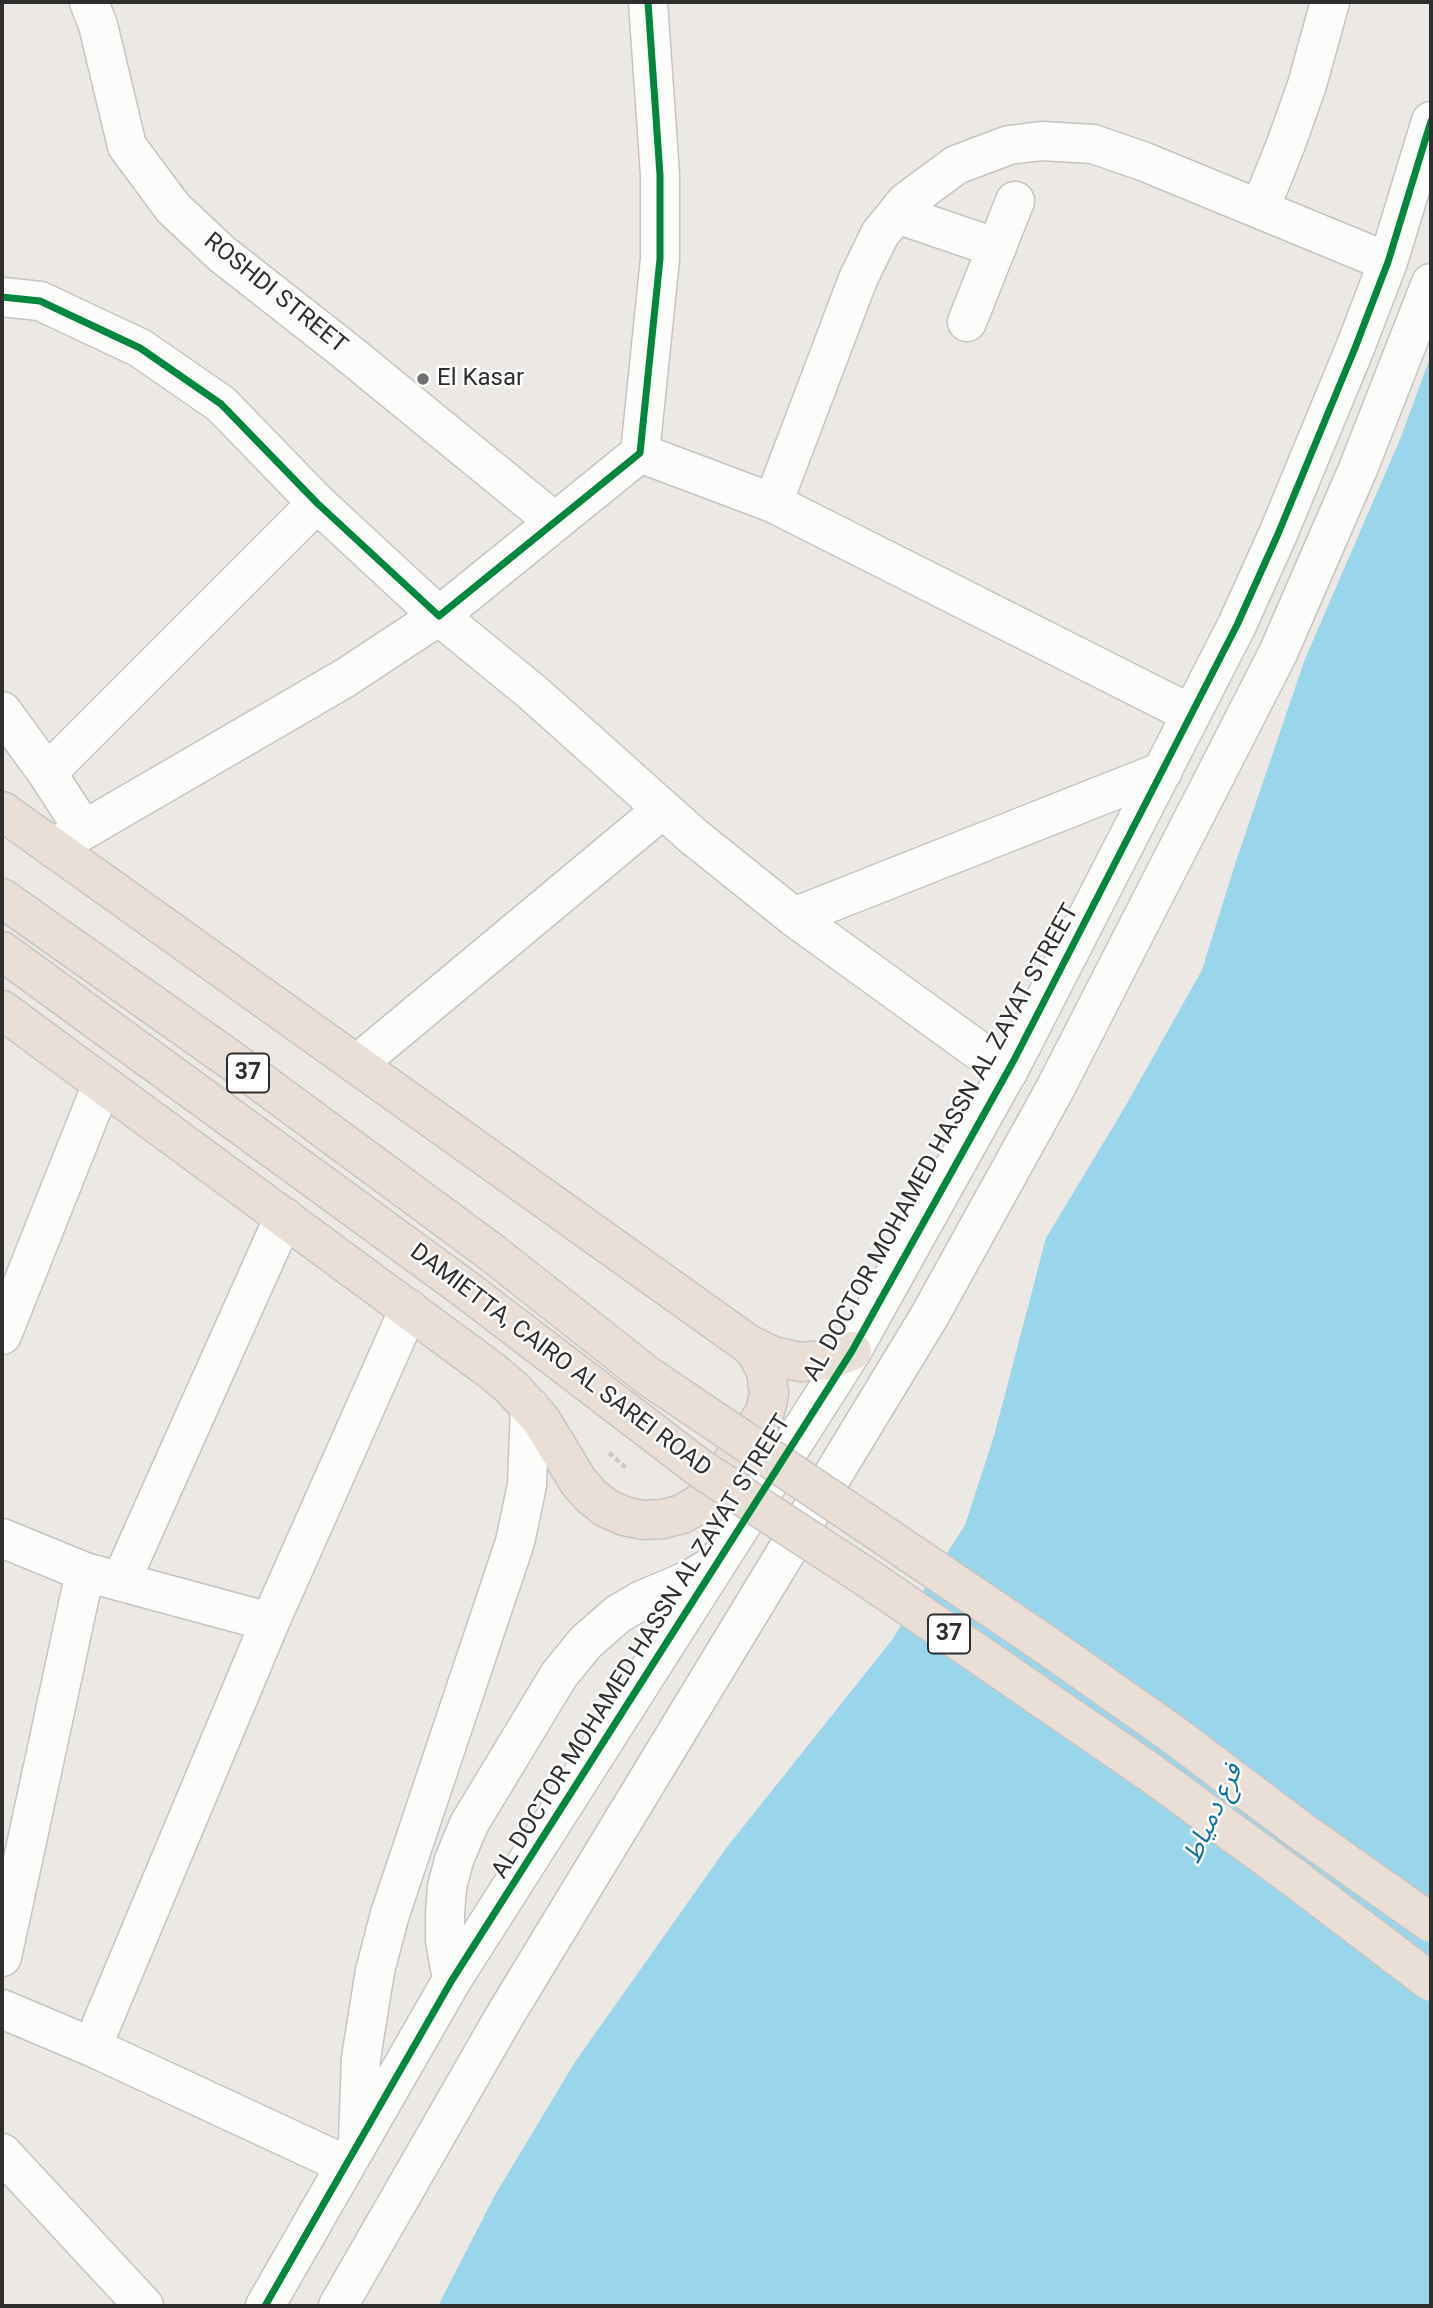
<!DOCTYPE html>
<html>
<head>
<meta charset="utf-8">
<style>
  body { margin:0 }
  #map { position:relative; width:1433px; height:2308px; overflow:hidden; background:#ece8e4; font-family:Roboto,sans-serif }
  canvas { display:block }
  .frame { position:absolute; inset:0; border:4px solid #2e2e2e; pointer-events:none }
</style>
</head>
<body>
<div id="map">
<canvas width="1433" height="2308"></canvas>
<div class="frame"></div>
</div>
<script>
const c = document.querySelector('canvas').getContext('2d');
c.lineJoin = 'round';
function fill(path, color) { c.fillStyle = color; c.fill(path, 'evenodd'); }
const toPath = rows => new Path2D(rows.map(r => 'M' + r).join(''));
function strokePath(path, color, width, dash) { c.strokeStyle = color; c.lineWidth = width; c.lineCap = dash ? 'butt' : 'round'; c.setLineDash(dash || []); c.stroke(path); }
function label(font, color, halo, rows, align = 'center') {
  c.font = font + ' Roboto,"Noto Sans Arabic",sans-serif'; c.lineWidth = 5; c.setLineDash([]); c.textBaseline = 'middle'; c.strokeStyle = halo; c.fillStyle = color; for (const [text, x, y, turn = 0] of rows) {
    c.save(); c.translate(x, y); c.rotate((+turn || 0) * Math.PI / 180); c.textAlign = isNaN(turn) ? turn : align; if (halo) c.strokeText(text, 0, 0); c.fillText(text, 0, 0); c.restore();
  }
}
const water = toPath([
  [1431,355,1431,2306,438,2306,495,2195,575,2062,727,1847,892,1640,965,1525,994,1436,1046,1238,1122,1112,1202,970,1236,861,1305,659,1401,437]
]);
const path = toPath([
  [609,1453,624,1466,621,1471]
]);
const minor = toPath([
  [89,2,98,25,127,146,173,208,222,254,347,352,555,522],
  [1260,209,1286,144,1307,85,1330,2],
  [897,214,997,248],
  [2,297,40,301,140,348,221,404,317,503,439,616,640,453,660,259,660,175,648,2],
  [967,322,1015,201],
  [640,453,773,503,1191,714],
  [773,503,858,279,880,234,906,202,956,165,1009,145,1042,141,1093,144,1145,162,1388,262],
  [2,711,47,773,84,830],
  [47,773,317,503],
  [53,848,345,678,439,616,532,692,693,836,794,917,1008,1072],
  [794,917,1163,771],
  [357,1064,663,809],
  [2,1335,102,1084],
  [2,1538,85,1572,270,1622],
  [121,1581,284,1217],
  [2,1957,85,1572],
  [452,1980,445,1940,445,1913,447,1887,454,1860,469,1824,559,1675,586,1642,618,1614,642,1600,689,1580,716,1564],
  [2,2009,92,2047,346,2165],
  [92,2047,270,1622,409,1309],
  [358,2142,361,2058,375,1971,390,1914,515,1542,527,1485,530,1407],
  [2,2153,144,2306],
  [265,2306,452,1980,852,1351,1014,1060,1237,625,1278,534,1355,348,1388,262,1431,121],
  [338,2306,504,2017,930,1315,1055,1089,1278,653,1358,469,1431,283]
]);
const highway = toPath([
  [2,811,748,1344,773,1356,800,1362,827,1360,852,1351],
  [2,898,231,1060,491,1252],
  [2,951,464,1288],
  [2,1010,492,1371,512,1388,541,1420,578,1481,591,1496,606,1508,624,1516,643,1520,663,1519,682,1514,699,1504,713,1491,764,1414,767,1404,769,1393,766,1371,756,1352,748,1344]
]);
const highwayBridge = toPath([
  [491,1252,648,1376,1039,1640,1174,1735,1301,1831,1431,1923],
  [464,1288,701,1469,872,1581,1151,1773,1293,1877,1431,1982]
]);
const cycleway = toPath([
  [2,297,40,301,140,348,221,404,317,503,439,616,640,453,660,259,660,175,648,2],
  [265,2306,452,1980,852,1351,1014,1060,1237,625,1278,534,1355,348,1388,262,1431,121]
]);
const markers = [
  [423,379,7,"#706f6e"]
];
const shields = [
  [248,1073,42],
  [949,1634,42]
];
const shieldNames = [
  ["37",248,1073],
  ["37",949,1634]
];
const streetNames = [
  ["ROSHDI STREET",275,294,39],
  ["AL DOCTOR MOHAMED HASSN AL ZAYAT STREET",942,1143,-61],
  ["DAMIETTA, CAIRO AL SAREI ROAD",560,1361,37],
  ["AL DOCTOR MOHAMED HASSN AL ZAYAT STREET",642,1647,-58]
];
const poiNames = [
  ["El Kasar",437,379]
];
const waterNames = [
  ["فرع دمياط",1214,1814,-65]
];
fill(water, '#99d6ec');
strokePath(minor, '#c5c4c5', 41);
strokePath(highway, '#c6c5c4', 41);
strokePath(path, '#c9c9c8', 4.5, [5, 3.5]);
strokePath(minor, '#fcfcfb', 38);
strokePath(highway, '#eadfd6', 38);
strokePath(highwayBridge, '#c6c5c4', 41, []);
strokePath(highwayBridge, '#eadfd6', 38);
strokePath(cycleway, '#00873e', 7);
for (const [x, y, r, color] of markers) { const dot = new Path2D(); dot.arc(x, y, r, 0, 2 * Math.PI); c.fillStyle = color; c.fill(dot); strokePath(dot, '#fff', 2.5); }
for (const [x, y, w] of shields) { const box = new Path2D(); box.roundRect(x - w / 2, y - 19.5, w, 39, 5); c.fillStyle = '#fff'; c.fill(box); strokePath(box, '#2e2e2e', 2); }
label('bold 23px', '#2e2e2e', null, shieldNames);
label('24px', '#2e2e2e', '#fff', streetNames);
label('24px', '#2e2e2e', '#fff', poiNames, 'left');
label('italic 26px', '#0d6fa3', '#fff', waterNames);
</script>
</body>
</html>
